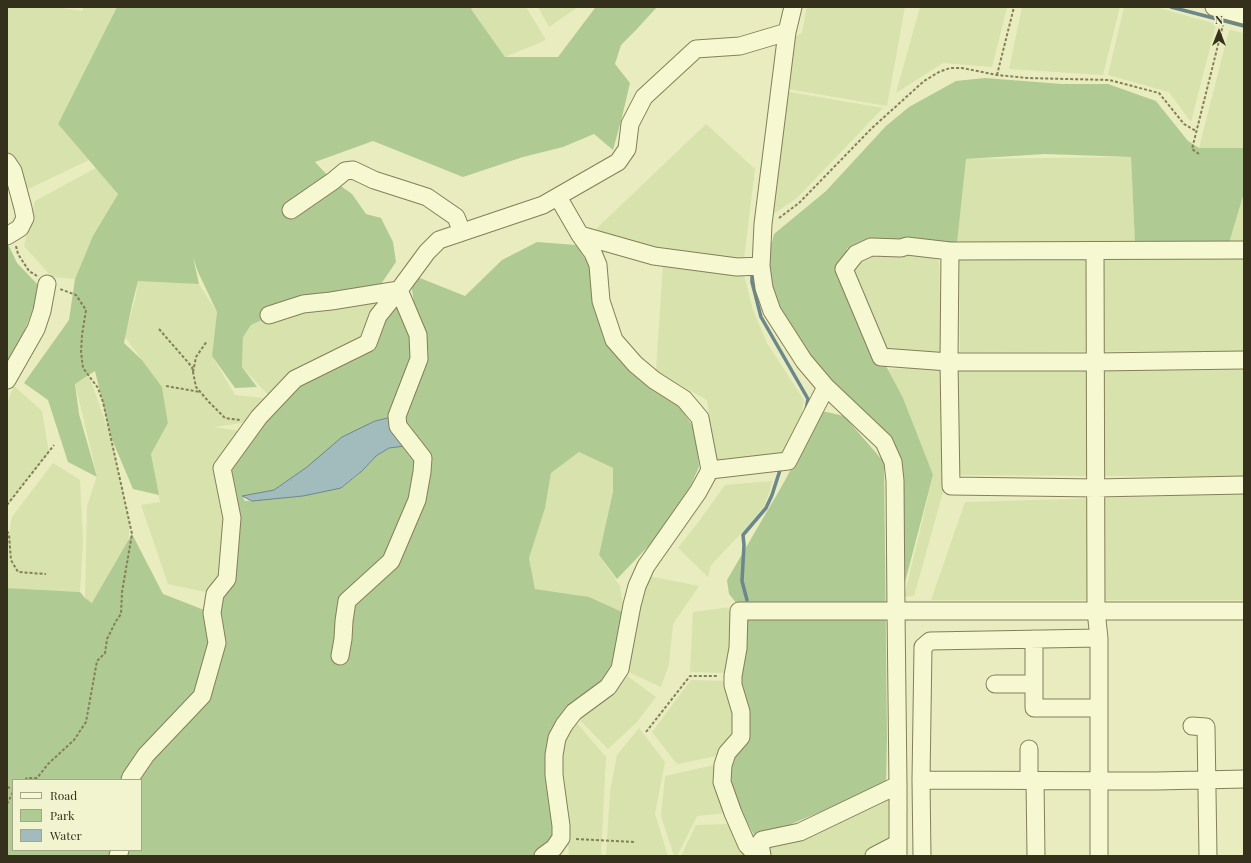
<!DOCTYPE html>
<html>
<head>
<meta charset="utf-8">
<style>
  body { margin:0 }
  #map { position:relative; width:1251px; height:863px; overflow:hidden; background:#e9ecbf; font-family:"Playfair Display",serif }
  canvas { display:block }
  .frame { position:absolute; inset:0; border:8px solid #34301c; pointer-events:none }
  .legend { position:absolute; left:12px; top:779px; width:130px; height:72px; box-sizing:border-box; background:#f1f4ce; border:1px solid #a5a687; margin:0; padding:5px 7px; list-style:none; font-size:12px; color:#34301c }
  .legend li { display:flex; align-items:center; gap:8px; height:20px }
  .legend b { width:20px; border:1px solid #a5a687 }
  .north { position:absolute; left:1199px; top:12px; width:40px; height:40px; -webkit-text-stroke:3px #f1f4ce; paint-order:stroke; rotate:0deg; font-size:11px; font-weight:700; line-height:16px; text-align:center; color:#34301c }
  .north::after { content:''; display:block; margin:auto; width:14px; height:18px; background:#34301c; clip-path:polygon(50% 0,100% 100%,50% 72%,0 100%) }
</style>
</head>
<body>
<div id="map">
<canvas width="1251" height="863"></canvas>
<div class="frame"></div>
<ul class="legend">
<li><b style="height:5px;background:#f5f8d1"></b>Road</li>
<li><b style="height:11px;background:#b0ca93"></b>Park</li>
<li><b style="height:11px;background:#a2bcbe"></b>Water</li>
</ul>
<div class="north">N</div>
</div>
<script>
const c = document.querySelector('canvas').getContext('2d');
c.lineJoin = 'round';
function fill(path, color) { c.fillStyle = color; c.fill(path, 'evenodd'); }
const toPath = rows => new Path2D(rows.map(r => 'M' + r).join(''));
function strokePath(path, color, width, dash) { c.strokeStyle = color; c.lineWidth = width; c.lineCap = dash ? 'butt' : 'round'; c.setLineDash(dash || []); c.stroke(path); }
const farmland = toPath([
  [7,7,55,7,82,11,84,7,117,7,58,124,89,160,24,191,7,153],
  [475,7,526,7,546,40,505,57,471,9],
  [538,7,578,7,549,27],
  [807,7,905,7,887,106,788,89,794,37,802,33],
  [920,7,1007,7,992,67,943,63,896,93],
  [1022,7,1120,7,1103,75,1009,69],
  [1124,7,1155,7,1216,24,1191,122,1169,92,1108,75],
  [1229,30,1244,33,1244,148,1199,148],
  [789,92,883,108,797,198,775,213,770,212],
  [706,124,755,169,744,259,672,252,594,231],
  [1131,157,1135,244,957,244,966,159],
  [96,168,118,193,87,250,75,279,52,277,24,246,35,201],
  [1244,193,1244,242,1229,243],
  [916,246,939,261,942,357,881,357,843,285,847,248,862,252],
  [1244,258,1244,351,960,352,959,260],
  [663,266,744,275,753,310,767,343,804,400,801,418,781,455,715,461,707,400,656,371],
  [170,275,199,284,217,312,212,356,235,395,264,398,256,421,214,427,241,431,232,518,215,594,168,584,141,505,160,502,151,454,168,423,162,387,125,337,136,295,138,281],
  [395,286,368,343,274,401,242,367,243,337,251,325,309,299],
  [943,367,945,485,914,596,904,597,933,476,888,369],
  [1244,370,1244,477,959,475,957,371],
  [89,376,111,437,130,525,122,592,116,621,85,598,87,506,97,476,75,383],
  [14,386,42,411,49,453,7,505,7,403],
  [579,452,619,471,599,555,620,586,624,613,576,595,535,589,529,558,546,499,551,473],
  [53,463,80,480,83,542,80,592,7,588,7,546,12,517],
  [772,481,769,493,764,506,748,526,711,565,708,577,678,548,700,520,725,485],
  [1244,494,1244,600,931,600,965,502],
  [648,576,699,586,673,624,669,664,661,687,626,671,635,625],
  [732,607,733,642,726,673,690,672,693,612],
  [626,675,656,697,637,722,608,749,577,717],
  [691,680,727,681,738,731,722,755,677,764,652,732],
  [576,722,606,757,601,856,569,856,561,747],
  [639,728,665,762,655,814,668,856,606,856,610,792,617,755],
  [719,764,726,813,697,816,677,856,674,856,661,816,665,776],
  [888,797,888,846,870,856,769,856,767,844],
  [731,824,749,856,681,856,696,825]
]);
const green = toPath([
  [117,7,475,7,471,9,505,57,558,57,595,8,595,7,657,7,636,30,621,45,615,64,630,83,622,117,613,150,594,134,563,147,523,157,463,177,373,141,315,162,331,179,352,194,366,214,381,218,393,242,396,262,381,284,345,293,310,298,251,325,243,337,242,367,257,387,235,388,212,356,217,312,198,272,193,257,199,284,138,281,132,305,124,343,142,360,162,387,168,423,151,454,159,495,133,489,111,437,95,371,75,384,79,414,97,477,68,462,48,400,24,383,69,320,75,279,93,236,118,194,58,124],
  [985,78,1062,84,1108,84,1156,101,1188,141,1199,148,1244,148,1244,193,1229,243,1135,244,1131,157,1045,154,966,159,957,244,847,248,843,285,903,398,933,475,903,590,902,463,885,432,812,362,774,297,768,258,774,234,826,191,886,126,909,107,956,81],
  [7,242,17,263,41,288,7,376],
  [537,242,576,245,592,269,595,305,671,395,695,429,699,467,690,487,658,536,617,579,599,555,613,492,613,468,579,452,551,473,545,508,529,558,535,589,589,597,624,613,617,651,603,684,566,714,553,799,552,841,533,856,118,856,119,850,141,850,141,780,13,780,13,850,111,850,109,856,7,856,7,588,80,592,85,598,92,603,132,534,163,594,212,613,217,642,223,621,215,594,235,576,223,473,281,394,368,343,399,290,418,335,410,274,465,296,502,260],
  [397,416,412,445,389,448,376,456,358,475,341,488,303,496,245,501,242,496,274,490,375,421],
  [822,411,844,416,884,462,887,738,886,784,756,839,728,786,740,687,741,609,729,594,727,580,783,484]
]);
const water = toPath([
  [392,417,413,445,389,448,376,456,362,471,341,488,303,496,252,501,242,496,274,490,307,467,342,437,375,421,392,417]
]);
const stream = toPath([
  [1171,7,1244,26],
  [752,270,752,282,761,317,808,399,806,410],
  [747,600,742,581,744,545,743,535,766,508,772,495,781,467]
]);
const path = toPath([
  [997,75,1014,7],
  [1199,154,1192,149,1223,25],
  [779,218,799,203,872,128,924,81,939,72,950,68,962,68,997,75,1027,78,1109,80,1159,93,1184,124,1196,131],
  [16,246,18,254,29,271,37,276],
  [159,329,192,367,196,387,209,402,225,418,240,420],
  [193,372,196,357,207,341],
  [166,386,200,392],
  [7,505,54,445],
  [7,531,9,535,11,560,18,572,46,574],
  [646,732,690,676,718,676],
  [25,780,27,778,37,778,48,764,74,740,86,722,97,661,105,653,107,639,116,621,121,614,122,592,132,534,103,402,98,388,83,368,81,352,82,335,86,310,76,295,60,289],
  [7,787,13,789],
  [7,804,13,792],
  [576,839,636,842]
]);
const minor = toPath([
  [793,7,787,32,763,224,761,266,764,288,772,311,804,361,826,387,884,442,893,462,895,481,896,611,898,785,898,856],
  [1214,7,1244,15],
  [7,162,13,171,23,208,25,218,20,228,7,236],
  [558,197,580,235,654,256,737,267,761,266],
  [291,210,333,181,345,171,353,170,374,180,427,197,456,217,462,232],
  [580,235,593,253,598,265,601,301,614,340,635,364,654,380,684,399,700,418,710,470],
  [1244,250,950,251,949,362,951,486,1096,488,1244,485],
  [950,251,907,246,901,248,871,247,856,254,844,269,881,357,949,362,1096,362,1244,360],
  [1095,251,1096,611,1099,638,1099,856],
  [269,315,303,304,331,301,399,290,418,335,419,359,397,416,398,426,423,458,422,472,417,500,391,561,347,601,344,621,343,639,340,656],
  [7,380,36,329,42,311,47,284],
  [1034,639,1034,708,1098,708],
  [995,684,1034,684],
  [1192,726,1206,727,1208,856],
  [1029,749,1029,780],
  [130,780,131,777,146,755,202,696,217,643,212,613,215,594,227,579,232,518,222,468,259,417,295,379,368,343,378,316,399,290,427,252,439,240,543,205,618,162,627,149,630,124,644,97,696,49,740,46,787,32],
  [921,780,1157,781,1244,779],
  [1035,780,1036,856],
  [118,856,120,850],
  [543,856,554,848,561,838,561,826,554,775,554,755,557,738,564,725,574,712,608,687,620,669,632,605,637,586,646,566,698,492,710,470,788,461,826,387],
  [758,856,747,845,733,813,722,782,723,765,727,753,741,737,741,712,733,685,733,676,738,648,739,611,1244,611],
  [762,856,760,843,762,840,800,832,898,785],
  [874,856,897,844],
  [922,856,921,780,923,647,930,641,1099,638]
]);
fill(farmland, '#d7e2ac');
fill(green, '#b0ca93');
fill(water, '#a2bcbe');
strokePath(water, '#6a878b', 1);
strokePath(stream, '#6a878b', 3.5);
strokePath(minor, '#847f58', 19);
strokePath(path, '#847f58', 2, [3, 2]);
strokePath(minor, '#f5f8d1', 17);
</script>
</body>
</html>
